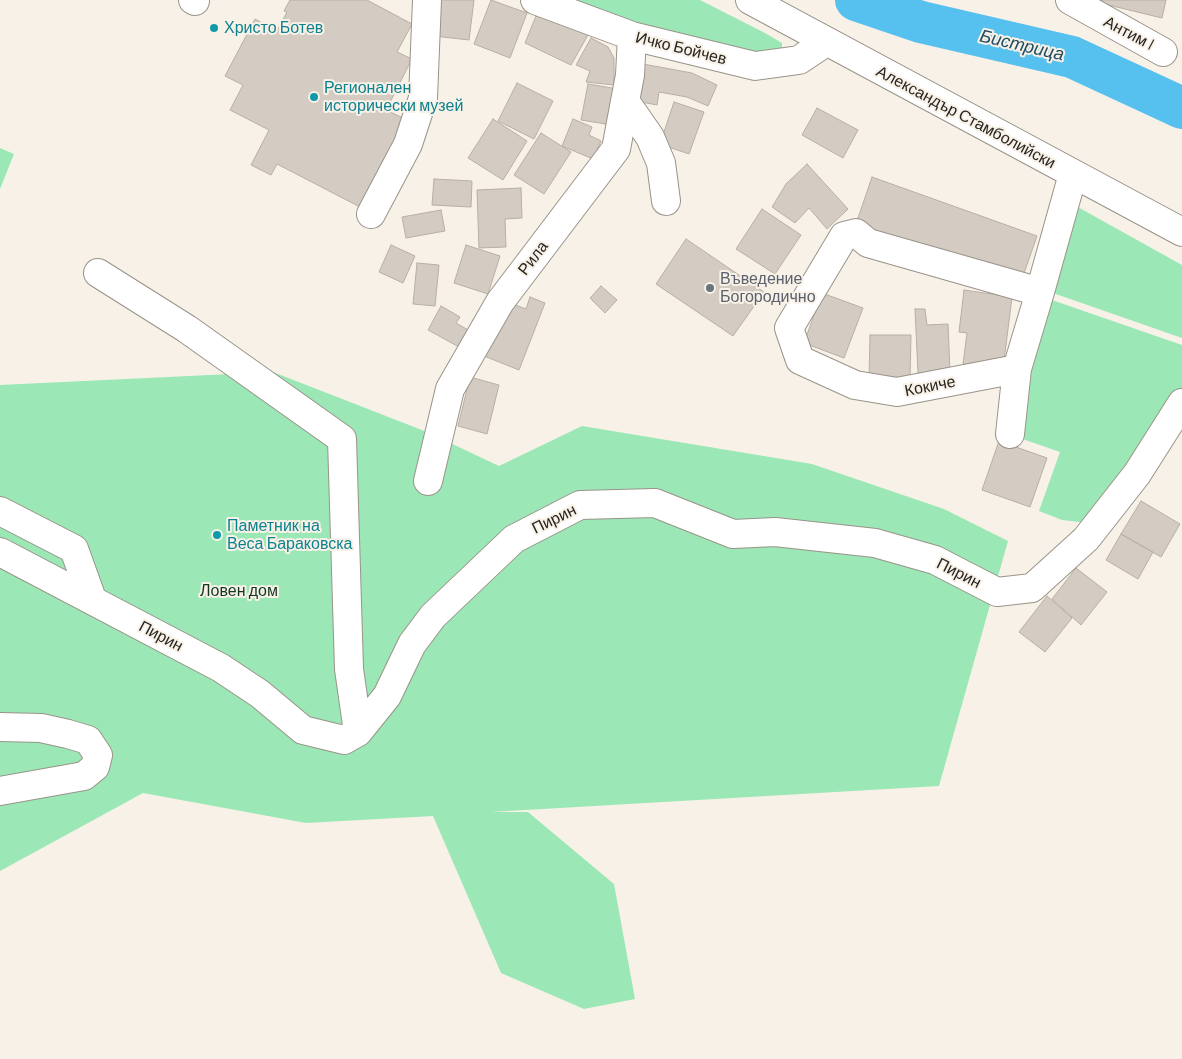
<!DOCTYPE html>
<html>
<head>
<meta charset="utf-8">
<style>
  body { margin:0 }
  canvas { display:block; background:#f8f1e7 }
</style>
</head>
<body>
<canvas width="1182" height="1059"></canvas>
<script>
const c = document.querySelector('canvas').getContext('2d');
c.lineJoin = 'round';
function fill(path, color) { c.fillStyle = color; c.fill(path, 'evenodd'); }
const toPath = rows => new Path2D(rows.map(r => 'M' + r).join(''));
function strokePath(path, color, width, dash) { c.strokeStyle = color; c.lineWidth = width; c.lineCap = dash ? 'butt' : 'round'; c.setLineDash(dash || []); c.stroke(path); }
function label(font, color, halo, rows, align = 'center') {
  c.font = font + ' Barlow,sans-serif'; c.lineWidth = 4; c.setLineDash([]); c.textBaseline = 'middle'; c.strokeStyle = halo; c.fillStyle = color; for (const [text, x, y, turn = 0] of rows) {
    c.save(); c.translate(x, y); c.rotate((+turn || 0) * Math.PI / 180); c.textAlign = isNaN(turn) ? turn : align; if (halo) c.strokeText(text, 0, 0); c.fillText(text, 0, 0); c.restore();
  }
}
const green = toPath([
  [560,0,700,0,765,33,782,43,782,47,781,51,765,58,639,34],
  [0,148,14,154,0,189],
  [1067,201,1182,265,1182,338,1050,292],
  [1049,299,1182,345,1182,390,1088,523,1062,520,1039,511,1060,452,1017,437,1029,369],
  [273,372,427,432,499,466,582,426,812,464,944,509,1008,541,939,786,491,812,528,812,614,884,635,999,584,1009,501,973,433,816,306,823,143,793,0,871,0,385]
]);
const river = toPath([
  [856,0,921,22,1072,57,1182,108]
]);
const building = toPath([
  [290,0,367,0,412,24,397,52,412,59,386,110,405,119,360,207,277,164,271,175,251,165,269,130,230,110,243,85,225,76,255,19,277,31,287,12,284,11,290,0],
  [439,0,474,0,469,40,434,36,439,0],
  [491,0,527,13,510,58,474,44,491,0],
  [1088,0,1166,0,1162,18,1088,0],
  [536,16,561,22,588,35,571,65,525,43,536,16],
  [591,38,608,47,614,58,614,85,586,82,590,71,576,65,591,38],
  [643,64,692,73,717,85,708,106,687,97,659,92,657,105,636,101,643,64],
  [517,83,553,101,534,139,498,121,517,83],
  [588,84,618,89,612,125,581,120,588,84],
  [674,102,704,112,689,154,660,144,674,102],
  [817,108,858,130,843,158,802,135,817,108],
  [493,119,527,141,503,180,468,158,493,119],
  [573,119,592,127,589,135,601,141,593,159,562,146,573,119],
  [541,133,571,152,544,194,514,175,541,133],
  [807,164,848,209,827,229,809,208,795,223,772,207,786,184,807,164],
  [872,177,1037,236,1021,282,856,224,872,177],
  [434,179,472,181,471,207,432,205,434,179],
  [521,188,522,218,505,219,506,247,479,248,477,190,521,188],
  [762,209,801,235,775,274,736,249,762,209],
  [441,210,445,231,406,238,402,217,441,210],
  [686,239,764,292,733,336,656,284,686,239],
  [391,245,415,256,403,283,379,272,391,245],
  [466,245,500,256,488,294,454,283,466,245],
  [417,263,439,265,435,306,413,304,417,263],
  [601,286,617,300,605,313,590,298,601,286],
  [964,290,1012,297,1003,369,963,364,967,333,959,332,964,290],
  [822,293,863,308,844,358,804,343,822,293],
  [530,297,545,303,519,370,484,356,505,301,526,309,530,297],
  [441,306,460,317,456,323,470,331,461,348,428,330,441,306],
  [915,309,925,309,927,325,948,324,950,372,918,373,915,309],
  [870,335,911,335,910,380,869,379,870,335],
  [470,377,499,385,487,434,458,426,470,377],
  [999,441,1047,458,1030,507,982,490,999,441],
  [1141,501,1180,524,1161,557,1121,534,1141,501],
  [1121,534,1153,552,1138,579,1106,560,1121,534],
  [1076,568,1107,592,1081,625,1052,599,1076,568],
  [1047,596,1072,618,1045,652,1019,632,1047,596]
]);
const minor = toPath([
  [193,0,195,1],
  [535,0,632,36,755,66,799,60,826,42],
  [750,0,1182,232],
  [1070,0,1163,52],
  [625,101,650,137,661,163,666,201],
  [371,214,408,144,423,98,427,0],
  [98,273,187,329,342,439,349,669,358,732],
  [1040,292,868,243,856,233,844,236,789,328,800,360,855,385,897,392,1017,369,1040,292,1073,174],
  [1010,434,1017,369],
  [428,481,450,389,500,302,616,149,630,75,632,36],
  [0,511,74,549,92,599],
  [0,552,221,668,260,694,303,730,344,740,358,732,387,696,412,644,433,616,514,539,580,505,655,503,733,534,775,532,875,543,935,560,997,592,1032,588,1086,539,1137,474,1182,403],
  [0,727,41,728,68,734,88,740,98,755,95,767,84,776,0,791]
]);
const markers = [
  [214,28,5,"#0f9aa8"],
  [314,97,5,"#0f9aa8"],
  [710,288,5,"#6b7280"],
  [217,535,5,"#0f9aa8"]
];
const cultureNames = [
  ["Христо Ботев",224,28],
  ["Регионален",324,88],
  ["исторически музей",324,106],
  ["Паметник на",227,526],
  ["Веса Бараковска",227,544]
];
const streetNames = [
  ["Антим I",1129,33,28],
  ["Ичко Бойчев",681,48,14],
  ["Александър Стамболийски",966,117,28],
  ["Рила",533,258,-53],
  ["Кокиче",930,386,-11],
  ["Пирин",554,519,-26],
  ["Пирин",959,573,27],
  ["Пирин",161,636,28]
];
const worshipNames = [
  ["Въведение",720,279],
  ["Богородично",720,297]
];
const parkNames = [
  ["Ловен дом",239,591]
];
const waterNames = [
  ["Бистрица",1022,45,13]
];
fill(green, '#9be8b6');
strokePath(river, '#56c0ef', 42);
fill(building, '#d4ccc3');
strokePath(building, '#b7afa5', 1);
strokePath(minor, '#999389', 30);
strokePath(minor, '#fff', 28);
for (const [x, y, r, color] of markers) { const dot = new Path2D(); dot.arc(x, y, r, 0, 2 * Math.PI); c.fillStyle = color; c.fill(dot); strokePath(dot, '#f8f1e7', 2); }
label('16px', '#0d838f', '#f8f1e7', cultureNames, 'left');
label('16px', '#282522', '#f8f1e7', streetNames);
label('16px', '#5b616d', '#f8f1e7', worshipNames, 'left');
label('16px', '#123822', '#f8f1e7', parkNames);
label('italic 18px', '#224e62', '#f8f1e7', waterNames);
</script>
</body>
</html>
